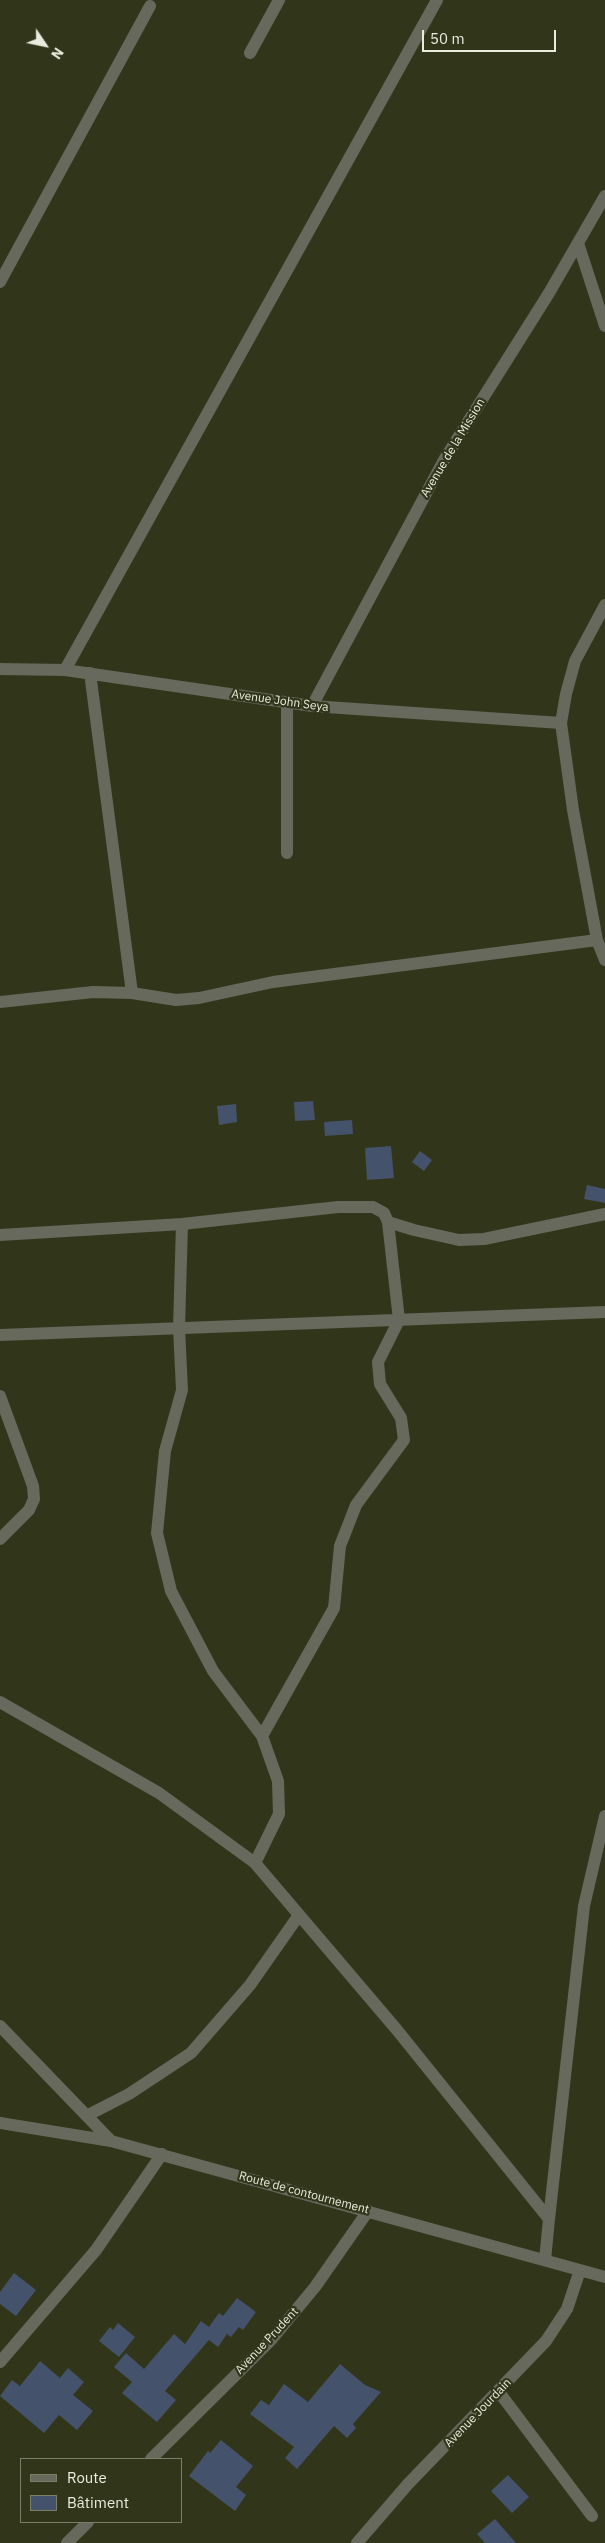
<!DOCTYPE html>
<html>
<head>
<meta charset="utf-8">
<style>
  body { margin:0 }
  #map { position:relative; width:605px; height:2543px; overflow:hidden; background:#31361b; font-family:"IBM Plex Sans",sans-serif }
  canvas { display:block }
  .legend { position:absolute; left:20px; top:2458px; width:162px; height:65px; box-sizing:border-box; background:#31361b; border:1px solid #7b7f68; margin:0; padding:6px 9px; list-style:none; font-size:15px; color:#e9ecdc }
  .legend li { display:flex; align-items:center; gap:10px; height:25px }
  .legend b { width:25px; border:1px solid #7b7f68 }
  .north { position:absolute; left:20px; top:20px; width:50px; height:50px; -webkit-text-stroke:4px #31361b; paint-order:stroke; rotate:124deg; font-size:14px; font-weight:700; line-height:20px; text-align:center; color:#e9ecdc }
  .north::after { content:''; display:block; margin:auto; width:18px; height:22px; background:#e9ecdc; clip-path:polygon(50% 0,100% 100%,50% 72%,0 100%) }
  .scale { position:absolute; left:422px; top:30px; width:134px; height:22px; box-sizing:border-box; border:2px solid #e9ecdc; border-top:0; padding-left:6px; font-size:15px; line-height:18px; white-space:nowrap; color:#e9ecdc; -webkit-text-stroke:4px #31361b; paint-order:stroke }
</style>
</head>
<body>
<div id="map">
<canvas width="605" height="2543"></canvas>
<ul class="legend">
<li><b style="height:6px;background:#66695c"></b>Route</li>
<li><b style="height:14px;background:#44526b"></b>Bâtiment</li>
</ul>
<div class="north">N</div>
<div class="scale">50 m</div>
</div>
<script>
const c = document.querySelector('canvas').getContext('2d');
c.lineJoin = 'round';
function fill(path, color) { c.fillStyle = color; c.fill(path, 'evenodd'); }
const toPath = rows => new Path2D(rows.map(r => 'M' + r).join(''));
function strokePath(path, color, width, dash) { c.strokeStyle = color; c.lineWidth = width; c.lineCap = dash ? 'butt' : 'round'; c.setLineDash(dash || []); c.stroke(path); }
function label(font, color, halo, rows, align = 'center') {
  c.font = font + ' "IBM Plex Sans",sans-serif'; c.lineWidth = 4.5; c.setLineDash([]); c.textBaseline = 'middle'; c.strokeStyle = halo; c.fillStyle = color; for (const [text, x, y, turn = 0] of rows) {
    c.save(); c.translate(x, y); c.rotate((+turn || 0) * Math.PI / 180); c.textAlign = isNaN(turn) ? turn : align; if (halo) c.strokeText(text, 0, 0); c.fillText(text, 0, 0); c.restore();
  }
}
const building = toPath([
  [313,1101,315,1120,295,1121,294,1102],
  [236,1104,237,1122,219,1125,217,1106],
  [352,1120,353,1134,325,1136,324,1122],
  [391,1146,394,1178,367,1180,365,1148],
  [420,1151,432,1160,424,1171,412,1162],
  [587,1185,605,1189,605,1203,584,1199],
  [14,2273,36,2290,16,2316,0,2304,0,2292],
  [237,2298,256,2312,243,2330,239,2327,231,2337,227,2334,218,2347,209,2340,165,2391,176,2400,157,2422,122,2393,132,2382,114,2367,126,2353,144,2369,174,2334,185,2344,201,2321,209,2327,219,2313,223,2316],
  [118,2323,135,2337,119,2357,99,2341,110,2327,113,2330],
  [40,2361,60,2378,68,2368,84,2382,73,2395,93,2411,77,2430,59,2415,44,2433,0,2396,12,2380,20,2386],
  [340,2364,365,2385,381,2392,353,2424,356,2428,347,2438,334,2426,297,2469,285,2458,294,2447,250,2414,261,2400,269,2405,284,2384,308,2402],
  [221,2440,253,2466,236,2487,246,2495,235,2511,189,2476,208,2451,210,2453],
  [508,2475,529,2497,512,2513,491,2491],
  [495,2519,516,2543,485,2543,477,2534]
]);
const minor = toPath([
  [250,53,279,0],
  [578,243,605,326],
  [0,282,150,6],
  [605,605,575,661,566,694,561,723,573,810,597,940,605,960],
  [0,669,65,670,312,706,561,723],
  [65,670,437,0],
  [90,673,132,993],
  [312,706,444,460,549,293,605,196],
  [287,853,287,702],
  [0,1002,93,992,132,993,176,1000,199,998,273,982,597,940],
  [388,1222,414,1230,459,1240,484,1239,605,1214],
  [182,1224,179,1328,182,1390,165,1451,157,1533,171,1591,213,1671,262,1736,278,1781,279,1814,255,1863],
  [0,1235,182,1224,338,1207,373,1207,384,1213,388,1222,399,1320,378,1362,380,1384,401,1418,404,1440,356,1505,340,1546,334,1608,262,1736],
  [0,1335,605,1312],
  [0,1396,33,1486,34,1499,29,1510,0,1539],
  [0,1702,159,1793,255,1863,397,2030,549,2219,545,2260],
  [0,2026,111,2141],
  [88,2115,129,2094,191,2053,250,1985,299,1915],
  [0,2123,111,2141,605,2277],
  [549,2219,584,1906,605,1816],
  [0,2362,96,2250,162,2154],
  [499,2392,592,2516],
  [151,2459,271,2340,315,2287,368,2211],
  [67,2543,88,2522],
  [357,2543,408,2484,546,2341,567,2309,580,2270]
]);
const streetNames = [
  ["Avenue de la Mission",453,448,-59],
  ["Avenue John Seya",280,701,8],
  ["Route de contournement",304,2193,15],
  ["Avenue Prudent",267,2341,-47],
  ["Avenue Jourdain",478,2413,-46]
];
fill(building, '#44526b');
strokePath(minor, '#66695c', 12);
label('12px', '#e9ecdc', '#31361b', streetNames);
</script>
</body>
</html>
